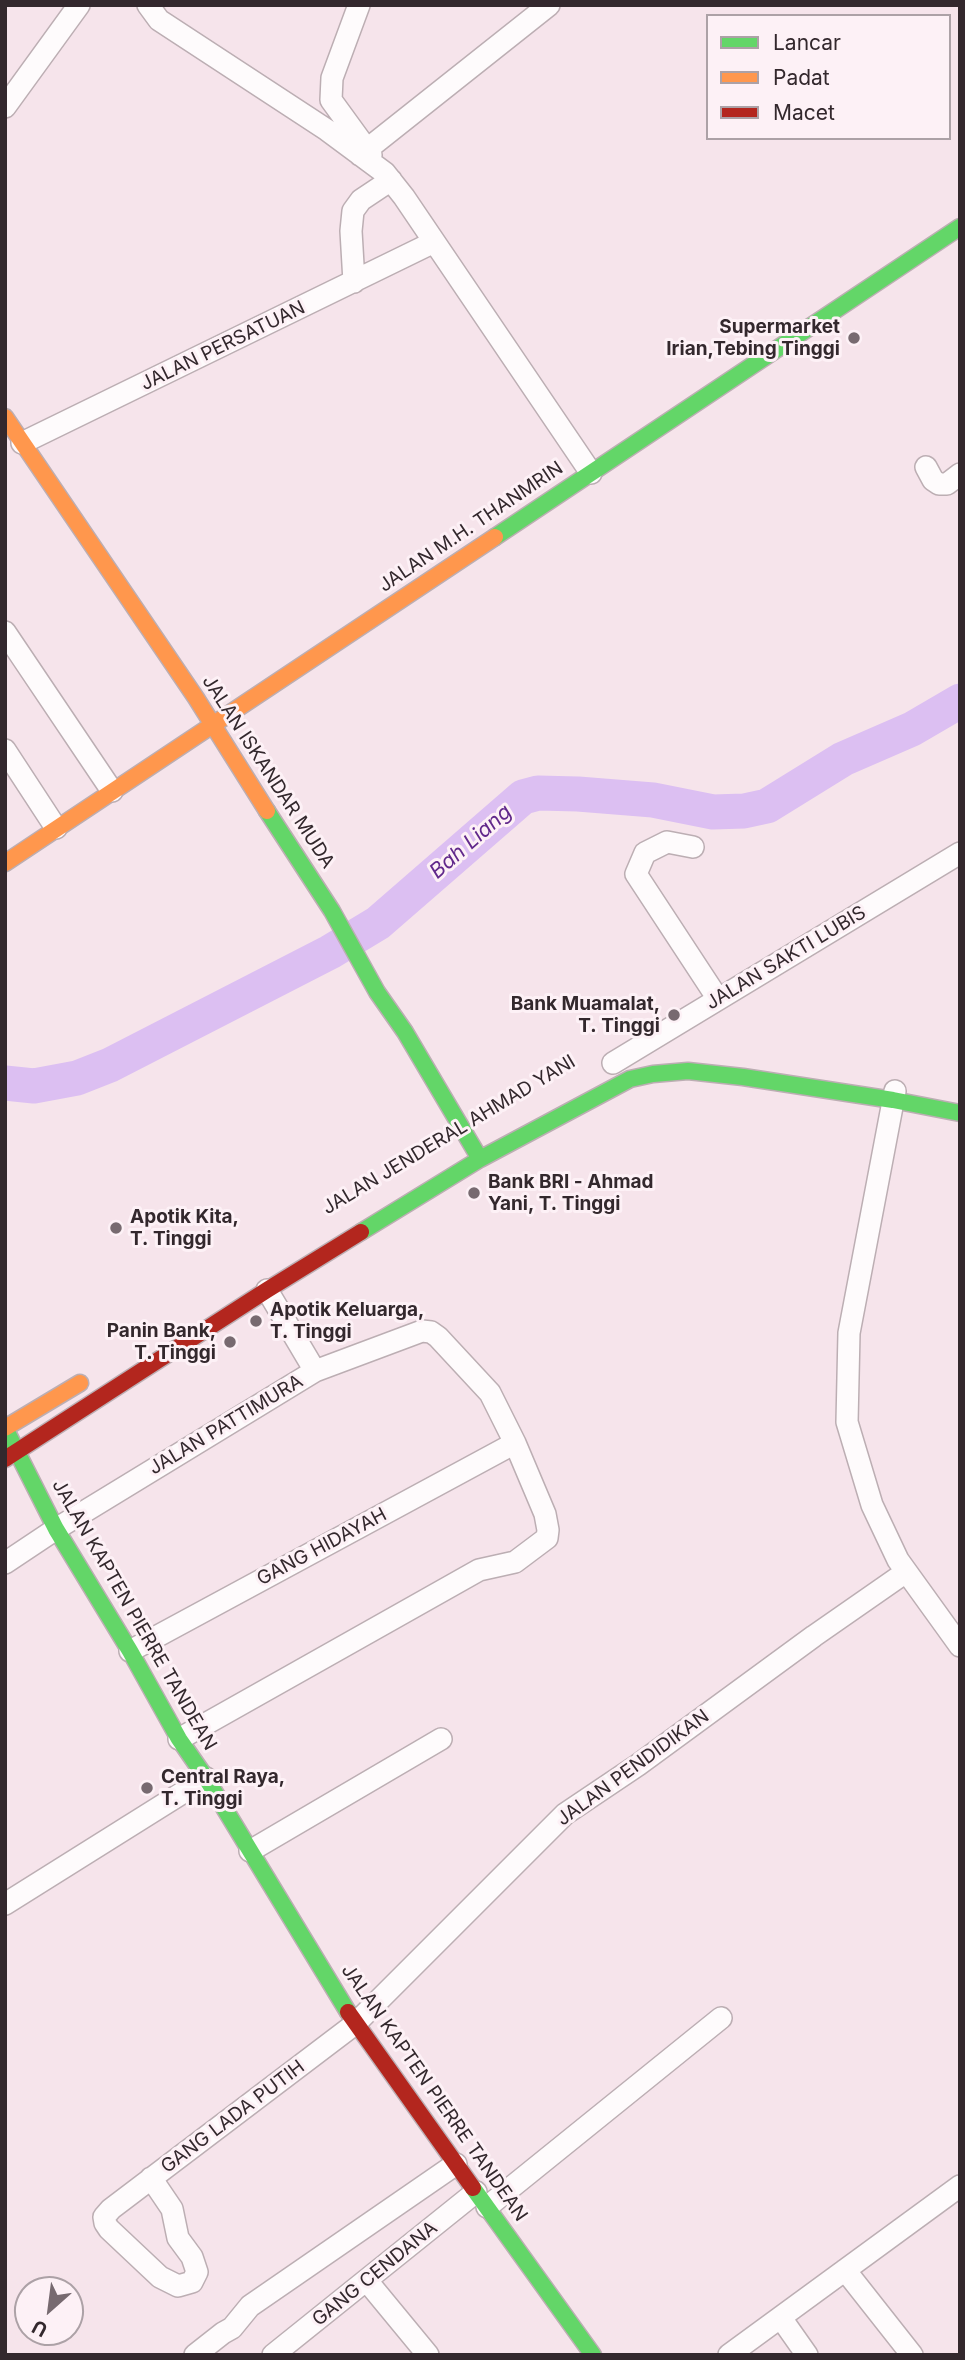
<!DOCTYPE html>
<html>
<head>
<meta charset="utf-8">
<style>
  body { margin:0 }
  #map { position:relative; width:965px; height:2360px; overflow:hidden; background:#f6e4eb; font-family:Inter,sans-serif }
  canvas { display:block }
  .frame { position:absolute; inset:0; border:7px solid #33282d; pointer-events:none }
  .legend { position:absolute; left:706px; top:14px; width:245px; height:126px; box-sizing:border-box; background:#fdf1f6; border:2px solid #aca1a6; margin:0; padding:9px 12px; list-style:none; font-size:21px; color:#33282d }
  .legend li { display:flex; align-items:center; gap:14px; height:35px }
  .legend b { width:35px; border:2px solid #aca1a6 }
  .north { position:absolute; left:14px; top:2276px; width:70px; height:70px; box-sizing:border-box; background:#fdf1f6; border:2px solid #aca1a6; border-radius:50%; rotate:208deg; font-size:19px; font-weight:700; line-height:28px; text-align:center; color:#33282d }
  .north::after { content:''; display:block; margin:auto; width:24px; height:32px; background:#776a70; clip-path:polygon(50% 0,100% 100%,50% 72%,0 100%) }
</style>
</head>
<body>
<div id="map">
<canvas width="965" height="2360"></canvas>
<div class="frame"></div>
<ul class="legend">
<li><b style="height:9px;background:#63d668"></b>Lancar</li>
<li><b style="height:9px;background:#ff974d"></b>Padat</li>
<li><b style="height:9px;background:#b3261e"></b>Macet</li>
</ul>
<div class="north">U</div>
</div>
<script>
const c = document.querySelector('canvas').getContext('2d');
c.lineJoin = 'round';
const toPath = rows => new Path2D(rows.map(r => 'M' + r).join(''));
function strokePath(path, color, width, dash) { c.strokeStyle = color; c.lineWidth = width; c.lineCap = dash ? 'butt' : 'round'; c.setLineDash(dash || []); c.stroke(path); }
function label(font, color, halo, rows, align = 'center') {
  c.font = font + ' Inter,sans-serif'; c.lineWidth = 6; c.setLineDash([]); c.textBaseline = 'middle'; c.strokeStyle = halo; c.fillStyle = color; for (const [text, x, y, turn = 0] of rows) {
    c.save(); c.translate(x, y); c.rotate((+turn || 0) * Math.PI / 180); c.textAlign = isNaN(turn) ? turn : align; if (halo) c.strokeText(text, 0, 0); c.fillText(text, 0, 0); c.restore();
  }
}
const river = toPath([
  [5,1083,34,1086,77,1078,110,1065,330,952,378,923,523,797,538,793,578,794,653,800,713,812,744,811,767,806,843,759,912,729,960,701]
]);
const street = toPath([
  [148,5,159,20,327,130,385,173,404,197,591,473],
  [359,5,332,78,331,100,371,155],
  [5,107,79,5],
  [360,155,549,5],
  [354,282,351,231,353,211,361,200,391,180],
  [22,443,434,242],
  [926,467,933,480,939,484,947,484,960,474],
  [5,632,112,791],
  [5,750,56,828],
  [693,847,667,842,645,853,636,874,718,999],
  [613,1063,960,853],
  [895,1091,849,1333,847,1422,872,1505,898,1560,960,1646],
  [267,1290,315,1371],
  [5,1563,56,1529,315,1371,422,1331,431,1332,438,1337,490,1393,515,1443,545,1514,548,1530,547,1538,515,1562,479,1570,179,1739],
  [130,1651,515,1443],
  [250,1851,441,1739],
  [5,1904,206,1778],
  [151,2178,172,2209,178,2238,192,2257,197,2272,192,2282,178,2286,160,2277,109,2229,105,2223,104,2217,111,2209,355,2024,565,1814,638,1765,814,1636,906,1572],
  [487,2207,721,2018],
  [845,2270,912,2355],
  [367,2281,428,2355],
  [781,2318,807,2355],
  [195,2355,223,2333,232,2328,250,2306,456,2164],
  [273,2355,476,2192],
  [729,2355,960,2186]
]);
const fast = toPath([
  [495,537,960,227],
  [267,811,332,911,377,992,405,1032,480,1159],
  [361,1232,480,1159,630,1079,653,1074,688,1071,743,1077,893,1100,960,1113],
  [7,1432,56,1529,130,1651,179,1739,206,1778,348,2012],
  [473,2188,593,2355]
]);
const slow = toPath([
  [5,417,196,698,267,811],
  [5,863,495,537],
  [5,1428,80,1383]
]);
const jam = toPath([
  [5,1459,267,1290,361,1232],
  [348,2012,473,2188]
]);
const markers = [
  [854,338,7,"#776a70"],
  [674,1015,7,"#776a70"],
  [474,1193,7,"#776a70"],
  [116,1228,7,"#776a70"],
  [256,1321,7,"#776a70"],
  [230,1342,7,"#776a70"],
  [147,1788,7,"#776a70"]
];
const poiNames = [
  ["Supermarket",840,327,"right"],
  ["Irian,Tebing Tinggi",840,349,"right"],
  ["Bank Muamalat,",660,1004,"right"],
  ["T. Tinggi",660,1026,"right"],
  ["Bank BRI - Ahmad",488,1182],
  ["Yani, T. Tinggi",488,1204],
  ["Apotik Kita,",130,1217],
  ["T. Tinggi",130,1239],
  ["Apotik Keluarga,",270,1310],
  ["T. Tinggi",270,1332],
  ["Panin Bank,",216,1331,"right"],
  ["T. Tinggi",216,1353,"right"],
  ["Central Raya,",161,1777],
  ["T. Tinggi",161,1799]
];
const streetNames = [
  ["JALAN PERSATUAN",223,346,-26],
  ["JALAN M.H. THANMRIN",471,527,-34],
  ["JALAN ISKANDAR MUDA",268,772,57],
  ["JALAN SAKTI LUBIS",786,958,-31],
  ["JALAN JENDERAL AHMAD YANI",449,1135,-31],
  ["JALAN PATTIMURA",226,1425,-31],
  ["GANG HIDAYAH",322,1547,-28],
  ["JALAN KAPTEN PIERRE TANDEAN",134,1615,60],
  ["JALAN PENDIDIKAN",633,1768,-36],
  ["JALAN KAPTEN PIERRE TANDEAN",434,2093,55],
  ["GANG LADA PUTIH",233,2117,-37],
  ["GANG CENDANA",375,2274,-39]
];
const waterNames = [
  ["Bah Liang",471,842,-41]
];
strokePath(river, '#dcbff2', 35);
strokePath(street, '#bcaeb3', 24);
strokePath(fast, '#bcaeb3', 19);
strokePath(slow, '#bcaeb3', 19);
strokePath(jam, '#bcaeb3', 19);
strokePath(street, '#fefbfc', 21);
strokePath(fast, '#63d668', 16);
strokePath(slow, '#ff974d', 16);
strokePath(jam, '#b3261e', 16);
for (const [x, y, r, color] of markers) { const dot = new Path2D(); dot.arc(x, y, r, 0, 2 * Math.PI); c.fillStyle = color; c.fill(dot); strokePath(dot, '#fdf1f6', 2.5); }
label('bold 19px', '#33282d', '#fdf1f6', poiNames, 'left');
label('19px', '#33282d', '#fdf1f6', streetNames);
label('italic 21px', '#61288b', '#fdf1f6', waterNames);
</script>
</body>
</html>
